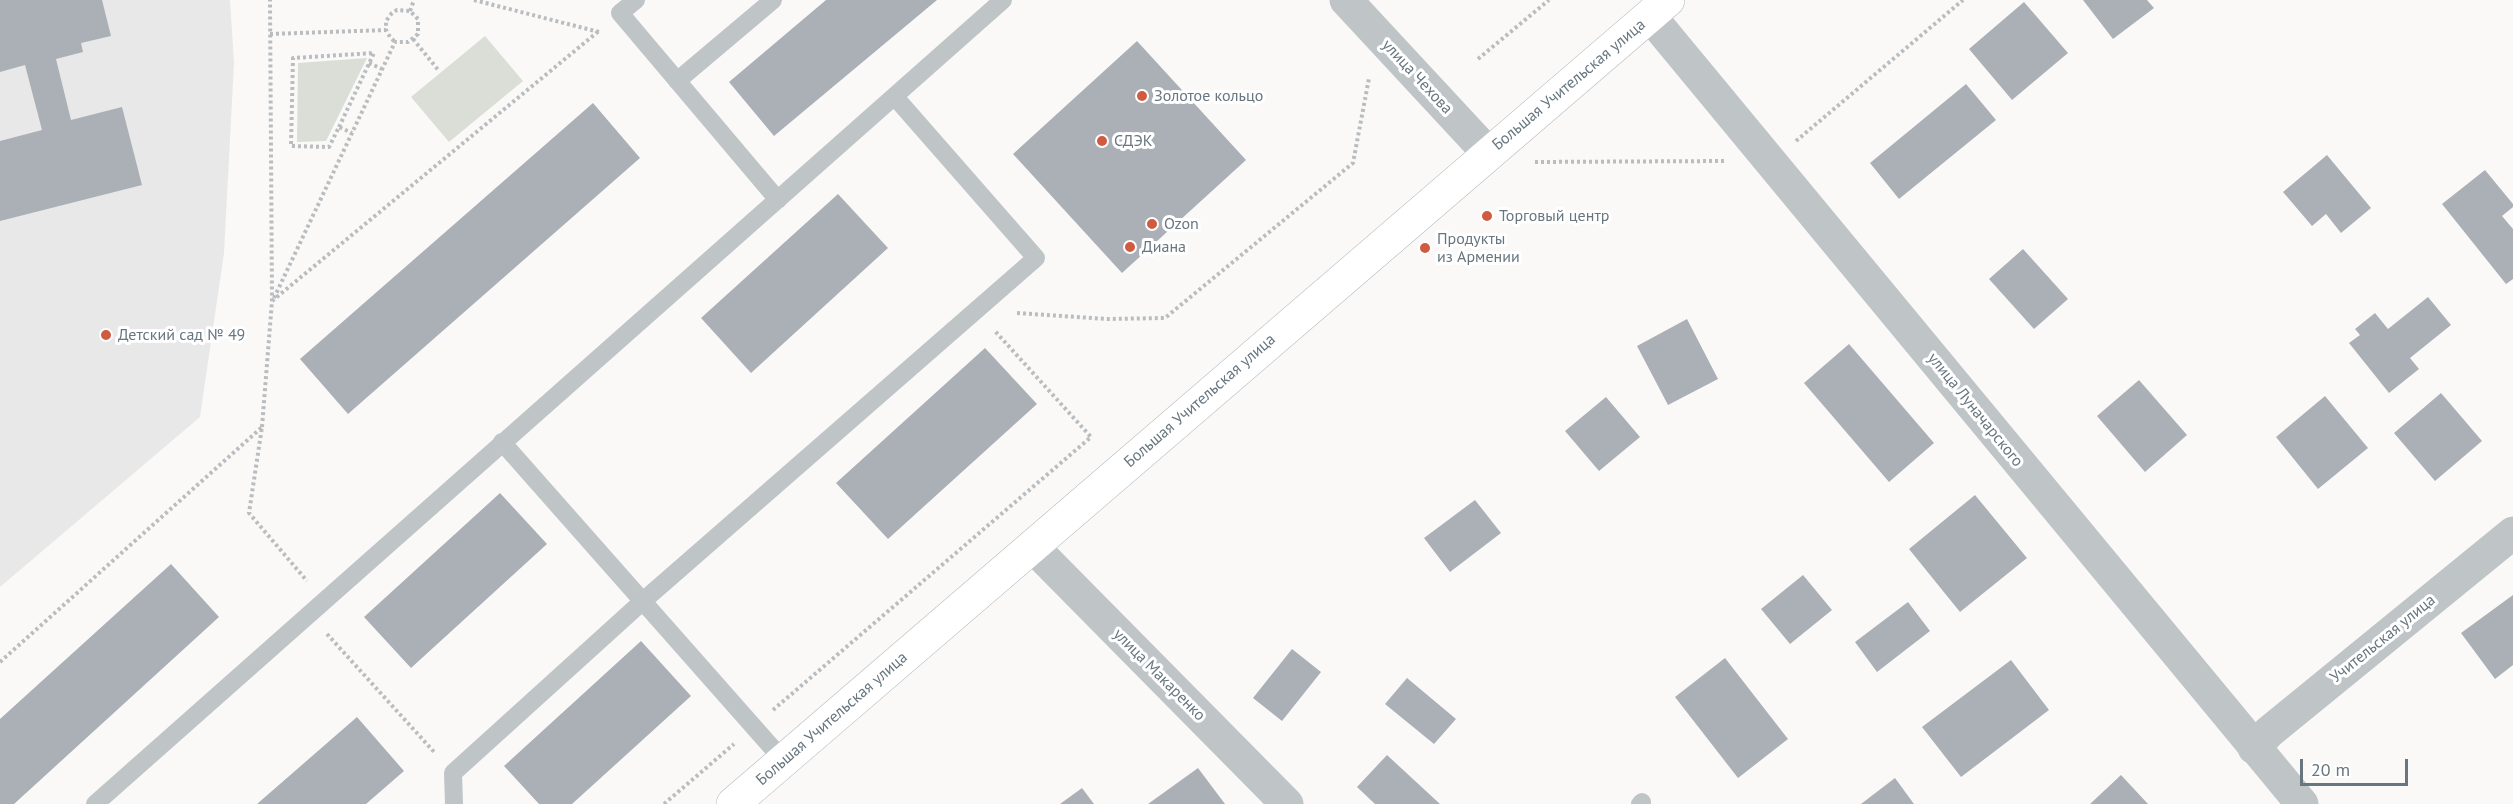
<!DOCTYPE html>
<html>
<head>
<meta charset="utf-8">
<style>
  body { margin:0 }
  #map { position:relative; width:2513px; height:804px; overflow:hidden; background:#faf9f8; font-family:"PT Sans",sans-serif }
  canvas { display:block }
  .scale { position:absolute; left:2300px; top:759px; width:108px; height:27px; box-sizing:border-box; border:3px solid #67767f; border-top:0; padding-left:8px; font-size:18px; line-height:21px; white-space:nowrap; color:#67767f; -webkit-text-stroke:4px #fff; paint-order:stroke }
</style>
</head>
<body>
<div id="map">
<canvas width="2513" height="804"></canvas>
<div class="scale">20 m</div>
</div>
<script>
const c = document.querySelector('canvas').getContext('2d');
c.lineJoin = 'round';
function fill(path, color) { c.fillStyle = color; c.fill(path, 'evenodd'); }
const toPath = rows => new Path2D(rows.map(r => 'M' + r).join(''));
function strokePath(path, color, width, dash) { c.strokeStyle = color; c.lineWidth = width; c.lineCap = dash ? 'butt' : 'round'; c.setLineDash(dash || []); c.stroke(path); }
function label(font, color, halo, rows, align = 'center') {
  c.font = font + ' "PT Sans",sans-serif'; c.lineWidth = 6; c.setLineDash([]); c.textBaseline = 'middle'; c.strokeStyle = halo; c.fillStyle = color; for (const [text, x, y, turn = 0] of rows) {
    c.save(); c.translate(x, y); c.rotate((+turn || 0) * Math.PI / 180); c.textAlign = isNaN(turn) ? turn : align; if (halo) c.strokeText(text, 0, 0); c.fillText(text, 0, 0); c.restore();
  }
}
const built = toPath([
  [0,0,230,0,234,63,224,253,200,417,0,587]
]);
const green = toPath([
  [485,36,523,81,449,142,411,97],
  [367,58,326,141,297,142,298,63]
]);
const building = toPath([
  [0,0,102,0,111,36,81,43,83,52,56,59,71,120,122,107,142,185,0,221,0,141,42,130,25,65,0,72],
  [826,0,937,0,774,136,729,82],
  [2083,0,2147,0,2154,8,2113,39],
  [2024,2,2068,53,2012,100,1969,49],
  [1137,41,1246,160,1122,273,1013,154],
  [1966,84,1996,120,1899,199,1870,163],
  [593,103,640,158,348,414,300,359],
  [2327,155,2371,208,2341,233,2326,214,2312,226,2283,192],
  [2485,170,2513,204,2513,207,2502,216,2513,229,2513,279,2506,284,2442,204],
  [838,194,888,248,751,373,701,318],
  [2023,249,2068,299,2034,329,1989,279],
  [2428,297,2451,325,2410,358,2419,369,2389,393,2349,343,2360,335,2355,329,2375,313,2388,329],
  [1687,319,1718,379,1668,405,1637,346],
  [1849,344,1934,443,1889,482,1804,383],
  [985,348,1037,404,888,539,836,483],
  [2139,380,2187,435,2145,472,2097,416],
  [2441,393,2482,441,2435,481,2394,433],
  [2325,396,2368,448,2318,489,2276,437],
  [1606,397,1640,437,1599,471,1565,431],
  [500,493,547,544,411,668,364,617],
  [1975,495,2027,558,1960,612,1909,549],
  [1475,500,1501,533,1450,572,1424,538],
  [171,564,219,617,14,804,0,804,0,719],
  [1803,575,1832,610,1790,644,1761,609],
  [2513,595,2513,665,2495,679,2461,633],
  [1908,602,1930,631,1877,672,1855,642],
  [641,641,691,696,572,804,539,804,504,766],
  [1292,649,1321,672,1282,721,1253,698],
  [1725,658,1788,739,1738,778,1675,697],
  [2011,660,2049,710,1961,777,1922,727],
  [1407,678,1456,719,1434,744,1385,704],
  [357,717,404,771,366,804,257,804],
  [1387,755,1440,804,1375,804,1357,787],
  [1198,768,1225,804,1148,804],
  [2121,775,2148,804,2090,804],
  [1895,778,1914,804,1861,804],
  [1082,788,1094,804,1060,804]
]);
const path = toPath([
  [474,0,599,32],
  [410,11,414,0],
  [270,34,386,30],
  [413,39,439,71],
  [1478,59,1549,0],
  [369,63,382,69],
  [339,127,374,53,293,58,291,146,329,147,339,127,352,133],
  [1796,141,1963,0],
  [1535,162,1726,161],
  [274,298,395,42,408,42,418,34,418,19,410,11,397,10,392,13,386,21,386,30,390,37,395,42],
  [272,301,600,30],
  [1017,313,1107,319,1165,318,1353,163,1369,78],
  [262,427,272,301,270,0],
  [327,634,435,753],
  [0,662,262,427,249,513,307,581],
  [773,710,1091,437,994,330],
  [664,804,734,744]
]);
const service = toPath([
  [636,0,620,13,778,200],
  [677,81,773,0],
  [502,442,783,760],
  [95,804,1003,0],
  [454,804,453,773,643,601,1036,258,895,97],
  [1640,804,1642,802]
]);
const minor = toPath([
  [1346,0,1488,153],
  [1650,16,2302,804],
  [1032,546,1287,804],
  [2254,748,2269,732,2513,533]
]);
const secondary = toPath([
  [733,804,1668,0]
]);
const markers = [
  [1142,96,6,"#d05b41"],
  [1102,141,6,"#d05b41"],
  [1487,216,6,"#d05b41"],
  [1152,224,6,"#d05b41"],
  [1130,247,6,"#d05b41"],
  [1425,248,6,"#d05b41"],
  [106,335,6,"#d05b41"]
];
const streetNames = [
  ["улица Чехова",1417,77,47],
  ["Большая Учительская улица",1569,85,-40],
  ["Большая Учительская улица",1200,401,-41],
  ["улица Луначарского",1975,410,51],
  ["Учительская улица",2383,639,-39],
  ["улица Макаренко",1159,675,45],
  ["Большая Учительская улица",832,719,-41]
];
const poiNames = [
  ["Золотое кольцо",1154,96],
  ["СДЭК",1114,141],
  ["Торговый центр",1499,216],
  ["Ozon",1164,224],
  ["Продукты",1437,239],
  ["из Армении",1437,257],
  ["Диана",1142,247],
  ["Детский сад № 49",118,335]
];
fill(built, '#e8e8e8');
fill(green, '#daded7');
fill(building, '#aab0b6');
strokePath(secondary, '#b2b8bc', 34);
strokePath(path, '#babdc0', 4, [3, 3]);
strokePath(service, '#bfc4c7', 18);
strokePath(minor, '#bfc4c7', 33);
strokePath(secondary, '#fff', 33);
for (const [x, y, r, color] of markers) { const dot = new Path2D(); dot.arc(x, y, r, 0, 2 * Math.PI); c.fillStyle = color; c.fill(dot); strokePath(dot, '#fff', 2); }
label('16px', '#67767f', '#fff', streetNames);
label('16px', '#67767f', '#fff', poiNames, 'left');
</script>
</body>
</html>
